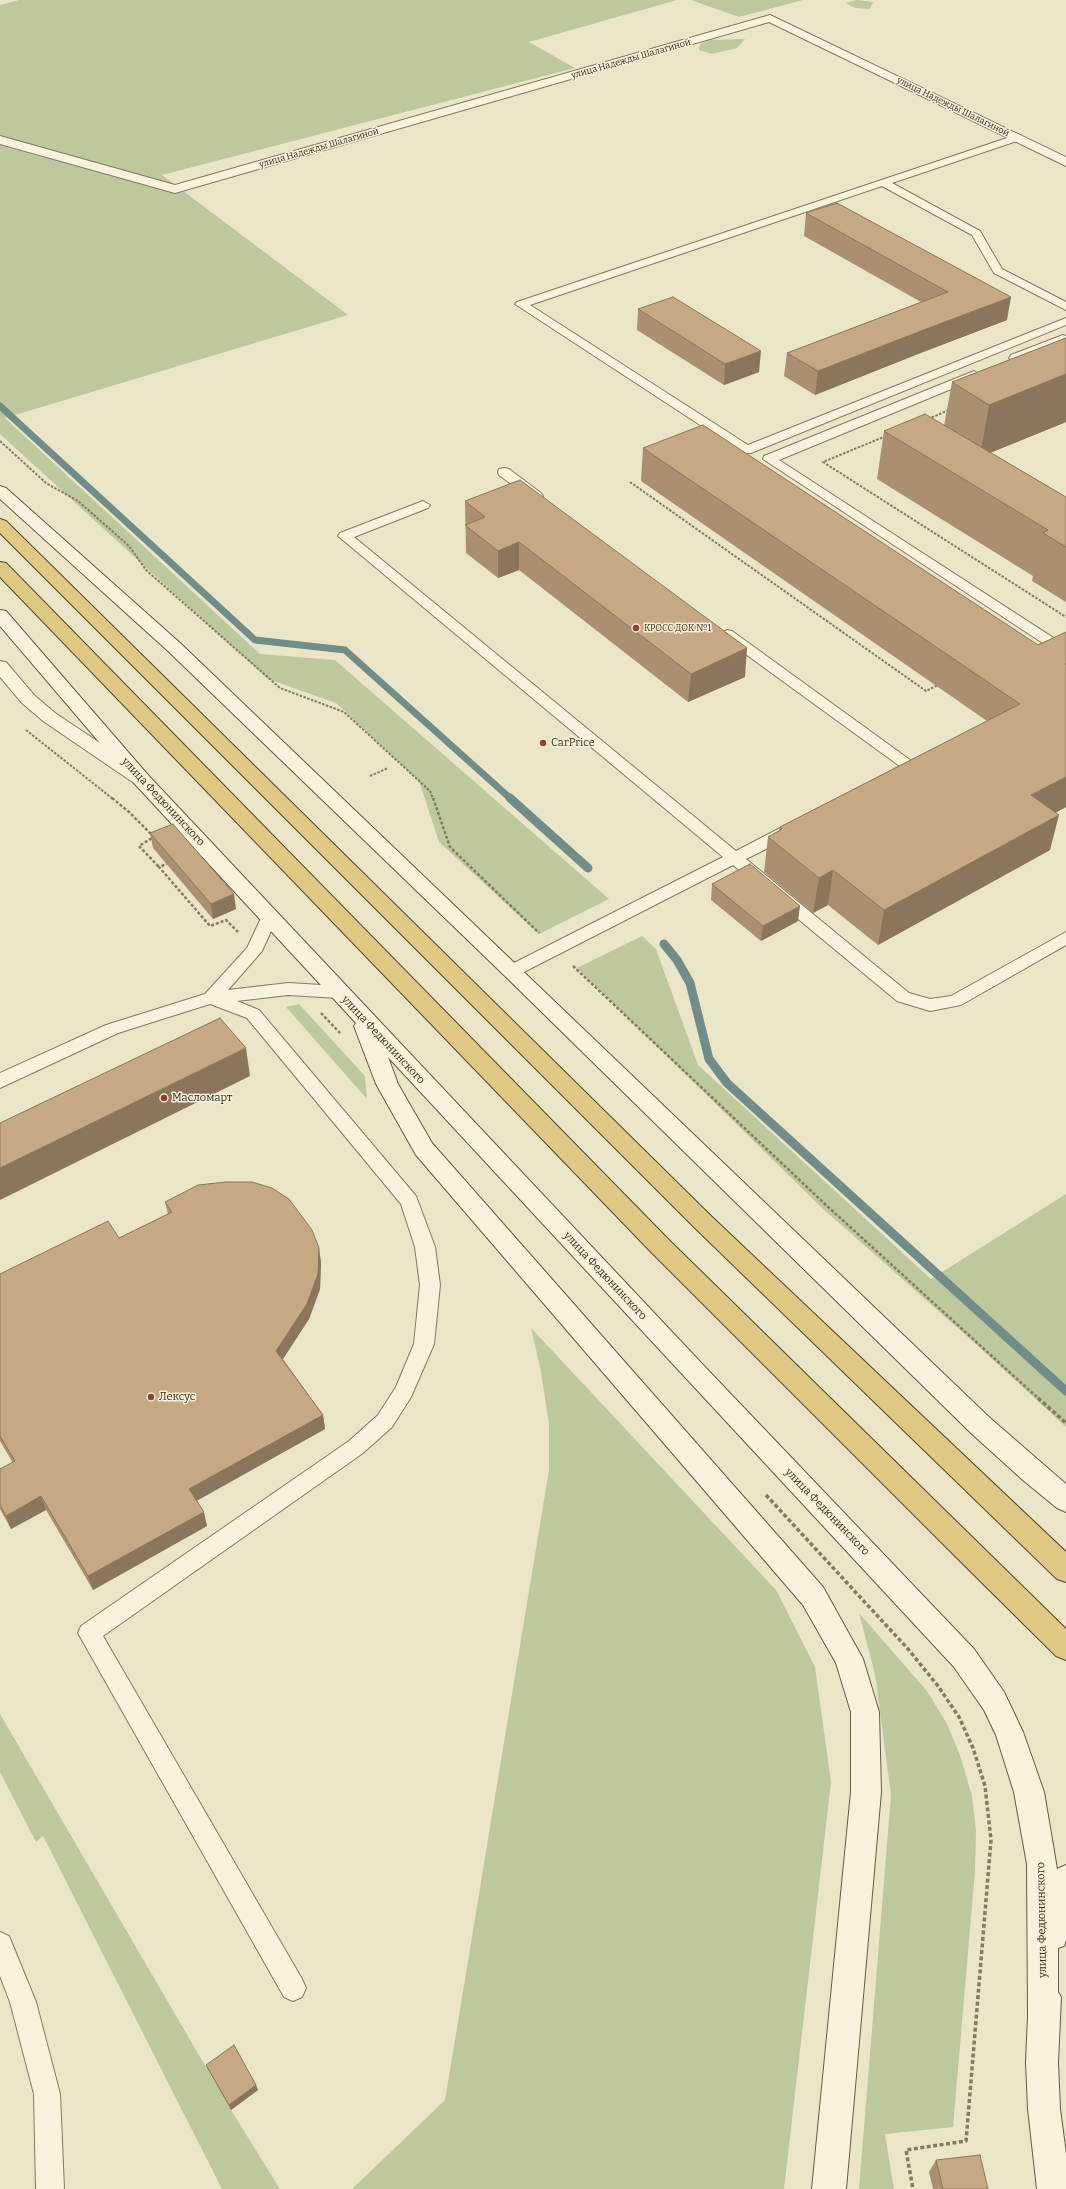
<!DOCTYPE html>
<html>
<head>
<meta charset="utf-8">
<style>
  body { margin:0 }
  canvas { display:block; background:#ebe5c8 }
</style>
</head>
<body>
<canvas width="1066" height="2189"></canvas>
<script>
const c = document.querySelector('canvas').getContext('2d');
c.lineJoin = 'round';
function fill(path, color) { c.fillStyle = color; c.fill(path, 'evenodd'); }
const toPath = rows => new Path2D(rows.map(r => 'M' + r).join(''));
function strokePath(path, color, width, dash) { c.strokeStyle = color; c.lineWidth = width; c.lineCap = dash ? 'butt' : 'round'; c.setLineDash(dash || []); c.stroke(path); }
function label(font, color, halo, rows, align = 'center') {
  c.font = font + ' Bitter,serif'; c.lineWidth = 3; c.setLineDash([]); c.textBaseline = 'middle'; c.strokeStyle = halo; c.fillStyle = color; for (const [text, x, y, turn = 0] of rows) {
    c.save(); c.translate(x, y); c.rotate((+turn || 0) * Math.PI / 180); c.textAlign = isNaN(turn) ? turn : align; if (halo) c.strokeText(text, 0, 0); c.fillText(text, 0, 0); c.restore();
  }
}
const green = toPath([
  [19,0,677,0,529,42,575,68,162,175,348,315,5,418,260,654,335,660,609,899,539,934,439,842,419,781,336,703,268,679,0,434,0,5],
  [691,0,803,0,739,17],
  [857,0,873,2,870,9,855,8,846,3],
  [745,39,737,48,712,54,699,50,700,44,710,40],
  [642,936,656,949,698,1065,931,1279,1066,1194,1066,1427,978,1346,821,1207,577,968],
  [299,1004,365,1076,367,1099,286,1007],
  [531,1328,776,1590,815,1667,831,1782,784,2189,352,2189,445,2100,549,1470,549,1423,540,1367],
  [859,1613,927,1691,947,1724,960,1755,972,1796,976,1831,975,1871,953,2127,885,2134,894,2189,859,2189,891,1795,875,1674],
  [0,1714,231,2110,280,2189,222,2189,43,1836,36,1842,0,1772]
]);
const streamFar1 = toPath([
  [0,406,255,640,345,650,511,799]
]);
const stream = toPath([
  [510,798,588,868],
  [664,944,677,960,690,983,709,1059,727,1083,1066,1391]
]);
const pathFar2 = toPath([
  [928,419,949,410],
  [886,436,823,462,1066,617],
  [0,441,46,483,78,501,129,546,146,570,280,688,344,712,430,791,433,799],
  [630,482,926,691,938,685],
  [26,730,113,799],
  [370,776,388,768]
]);
const pathFar1 = toPath([
  [112,798,129,812,154,837,139,846,159,867],
  [433,798,450,847,539,933],
  [169,863,159,867,210,926,226,920,238,932],
  [573,966,826,1205,1039,1399],
  [321,1013,340,1033]
]);
const path = toPath([
  [1038,1398,1066,1423],
  [766,1495,908,1649,938,1686,959,1717,973,1748,985,1786,991,1840,966,2141,906,2150,913,2189]
]);
const service = toPath([
  [1016,135,1021,138,1020,140,892,183,980,231,1002,269,1066,302,1066,310,994,273,972,235,882,186,530,305,748,445,1066,318,1066,325,751,453,743,453,515,304,517,302,1016,135],
  [1063,335,1066,336,1066,342,1019,361,1015,362,1009,358,1011,355,1063,335],
  [974,371,980,375,978,378,779,460,1066,646,1066,656,1061,655,763,459,764,456,974,371],
  [504,468,509,469,541,493,543,496,541,499,531,499,499,475,498,472,499,469,504,468],
  [423,501,430,505,428,508,354,537,736,851,784,826,796,826,798,830,796,834,746,859,909,993,930,999,951,996,1066,932,1066,945,961,1005,930,1011,897,1001,733,865,518,975,512,977,506,975,504,971,506,967,723,857,338,536,340,533,423,501],
  [727,630,732,631,917,765,920,768,917,771,903,778,893,778,890,775,893,772,901,767,722,637,720,634,727,630],
  [270,910,276,912,278,916,262,951,228,990,288,983,339,986,345,988,348,992,345,996,339,998,288,995,237,1001,259,1010,416,1196,435,1247,440,1285,434,1344,411,1397,392,1427,363,1453,103,1636,302,1979,306,1988,302,1997,293,2001,284,1997,78,1633,81,1626,349,1441,378,1415,396,1387,414,1344,420,1285,415,1247,401,1204,247,1018,210,1004,118,1033,0,1088,0,1073,106,1025,205,994,247,948,264,912,270,910],
  [0,1932,9,1936,36,2002,60,2094,64,2189,36,2189,34,2094,10,2002,0,1976,0,1932]
]);
const minor = toPath([
  [770,15,1066,157,1066,166,769,22,175,193,0,144,0,136,175,185,770,15],
  [0,661,6,662,34,695,55,713,148,775,150,779,148,783,141,785,134,783,43,721,22,703,0,677,0,661]
]);
const secondary = toPath([
  [0,486,6,488,180,643,990,1418,1066,1484,1066,1512,1057,1508,1024,1481,972,1434,505,976,168,651,0,499,0,486],
  [0,610,6,611,148,775,706,1368,974,1649,1004,1692,1023,1732,1044,1792,1057,1869,1066,1865,1066,1940,1064,1946,1058,1948,1058,1992,1061,1997,1058,2062,1060,2109,1066,2154,1066,2189,1037,2189,1028,2109,1026,2062,1028,2016,1027,1864,1014,1792,996,1735,984,1710,954,1667,388,1057,398,1084,432,1143,823,1587,863,1659,879,1712,881,1792,846,2189,812,2189,851,1792,851,1712,836,1663,803,1605,416,1155,376,1084,354,1026,356,1023,134,783,0,626,0,610]
]);
const trunk = toPath([
  [0,519,6,521,711,1216,1066,1552,1066,1582,1057,1579,695,1228,0,533,0,519],
  [0,562,6,563,669,1240,1066,1629,1066,1660,1056,1656,948,1549,653,1254,0,577,0,562]
]);
const wall = toPath([
  [806,213,1007,320,918,354,815,395,784,376,787,353,921,302,804,236],
  [638,309,759,372,724,385,637,330],
  [1066,338,1066,422,990,453,1066,497,1066,602,1032,581,1033,576,877,479,884,431,944,426,952,382],
  [643,448,1038,645,1066,632,1066,807,1055,813,1050,850,878,945,828,905,813,913,764,872,768,837,779,831,780,827,987,721,641,481],
  [465,501,745,677,688,702,519,570,498,578,466,553],
  [150,833,236,909,213,919,153,848],
  [712,884,798,921,761,941,711,900],
  [165,1202,321,1262,320,1289,309,1319,283,1359,323,1415,325,1429,197,1500,207,1526,93,1590,46,1510,11,1529,0,1509,0,1469,13,1463,0,1441,0,1274,119,1238,168,1214],
  [206,2065,256,2085,258,2090,231,2110,208,2070],
  [936,2160,988,2189,933,2189,929,2172]
]);
const shadedWall = toPath([
  [1011,297,1007,320,918,354,815,395,818,371,921,331],
  [761,351,759,372,724,385,725,364],
  [1066,374,1066,422,980,457,989,405],
  [519,542,519,570,498,578,498,551],
  [747,648,745,677,688,702,691,674],
  [1066,777,1066,807,1023,830,1031,795],
  [1059,815,1050,850,878,945,884,910],
  [833,870,828,905,813,913,819,878],
  [234,894,236,909,213,919,211,904],
  [800,906,798,921,761,941,763,926],
  [246,1048,250,1076,0,1200,0,1168],
  [319,1248,321,1262,320,1289,309,1319,279,1365,276,1351],
  [323,1415,325,1429,193,1503,189,1489],
  [41,1496,46,1510,11,1529,6,1516],
  [204,1512,207,1526,93,1590,88,1576],
  [256,2085,258,2090,231,2110,229,2105]
]);
const building = toPath([
  [837,203,1011,297,921,331,818,371,787,353,948,292,806,213,837,203],
  [673,297,761,351,725,364,638,309,673,297],
  [1066,338,1066,374,989,405,952,382,1066,338],
  [925,414,1066,497,1066,547,1043,533,1048,530,884,431,925,414],
  [703,425,1038,645,1066,632,1066,663,1065,664,1066,665,1066,777,1031,795,1059,815,884,910,833,870,819,878,768,837,782,829,780,827,1020,704,643,448,703,425],
  [520,480,747,648,691,674,519,542,498,551,465,525,485,517,465,501,520,480],
  [173,824,234,894,211,904,150,833,173,824],
  [750,864,800,906,763,926,712,884,750,864],
  [220,1018,246,1048,0,1168,0,1123,220,1018],
  [226,1182,252,1182,272,1188,289,1199,312,1230,319,1248,318,1274,307,1304,276,1351,323,1415,189,1489,204,1512,88,1576,41,1496,6,1516,0,1505,0,1469,15,1461,0,1436,0,1274,108,1221,119,1238,172,1212,165,1202,198,1185,226,1182],
  [234,2045,256,2085,229,2105,206,2065,234,2045],
  [980,2155,988,2189,943,2189,936,2160,980,2155]
]);
const markers = [
  [636,628,4,"#8f4034"],
  [543,743,4,"#8f4034"],
  [164,1098,4,"#8f4034"],
  [151,1397,4,"#8f4034"]
];
const farStreetnames = [
  ["улица Надежды Шалагиной",631,59,-16],
  ["улица Надежды Шалагиной",953,107,26],
  ["улица Надежды Шалагиной",319,148,-16]
];
const farPoinames = [
  ["КРОСС ДОК №1",644,628]
];
const poiNames = [
  ["CarPrice",551,743],
  ["Масломарт",172,1098],
  ["Лексус",159,1397]
];
const streetNames = [
  ["улица Федюнинского",163,802,47],
  ["улица Федюнинского",383,1040,47],
  ["улица Федюнинского",605,1276,47],
  ["улица Федюнинского",827,1512,46],
  ["улица Федюнинского",1042,1920,-91]
];
fill(green, '#bdc89d');
strokePath(streamFar1, '#708d8a', 7);
strokePath(stream, '#708d8a', 9);
strokePath(service, '#85795f', 2);
strokePath(minor, '#85795f', 2);
strokePath(secondary, '#675a42', 2);
strokePath(trunk, '#544732', 2);
strokePath(pathFar2, '#85795f', 2, [2.5, 1.5]);
strokePath(pathFar1, '#85795f', 2.5, [3, 2]);
strokePath(path, '#85795f', 3.5, [4, 2.5]);
fill(service, '#f6f2db');
fill(minor, '#f6f2db');
fill(secondary, '#f6f2db');
fill(trunk, '#dec882');
fill(wall, '#aa9070');
fill(shadedWall, '#8b765b');
fill(building, '#c6a882');
strokePath(building, '#8b765b', 1);
for (const [x, y, r, color] of markers) { const dot = new Path2D(); dot.arc(x, y, r, 0, 2 * Math.PI); c.fillStyle = color; c.fill(dot); strokePath(dot, '#f3efd7', 1.5); }
label('9px', '#372f21', '#f3efd7', farStreetnames);
label('9px', '#372f21', '#f3efd7', farPoinames, 'left');
label('11px', '#372f21', '#f3efd7', poiNames, 'left');
label('11px', '#372f21', '#f3efd7', streetNames);
</script>
</body>
</html>
